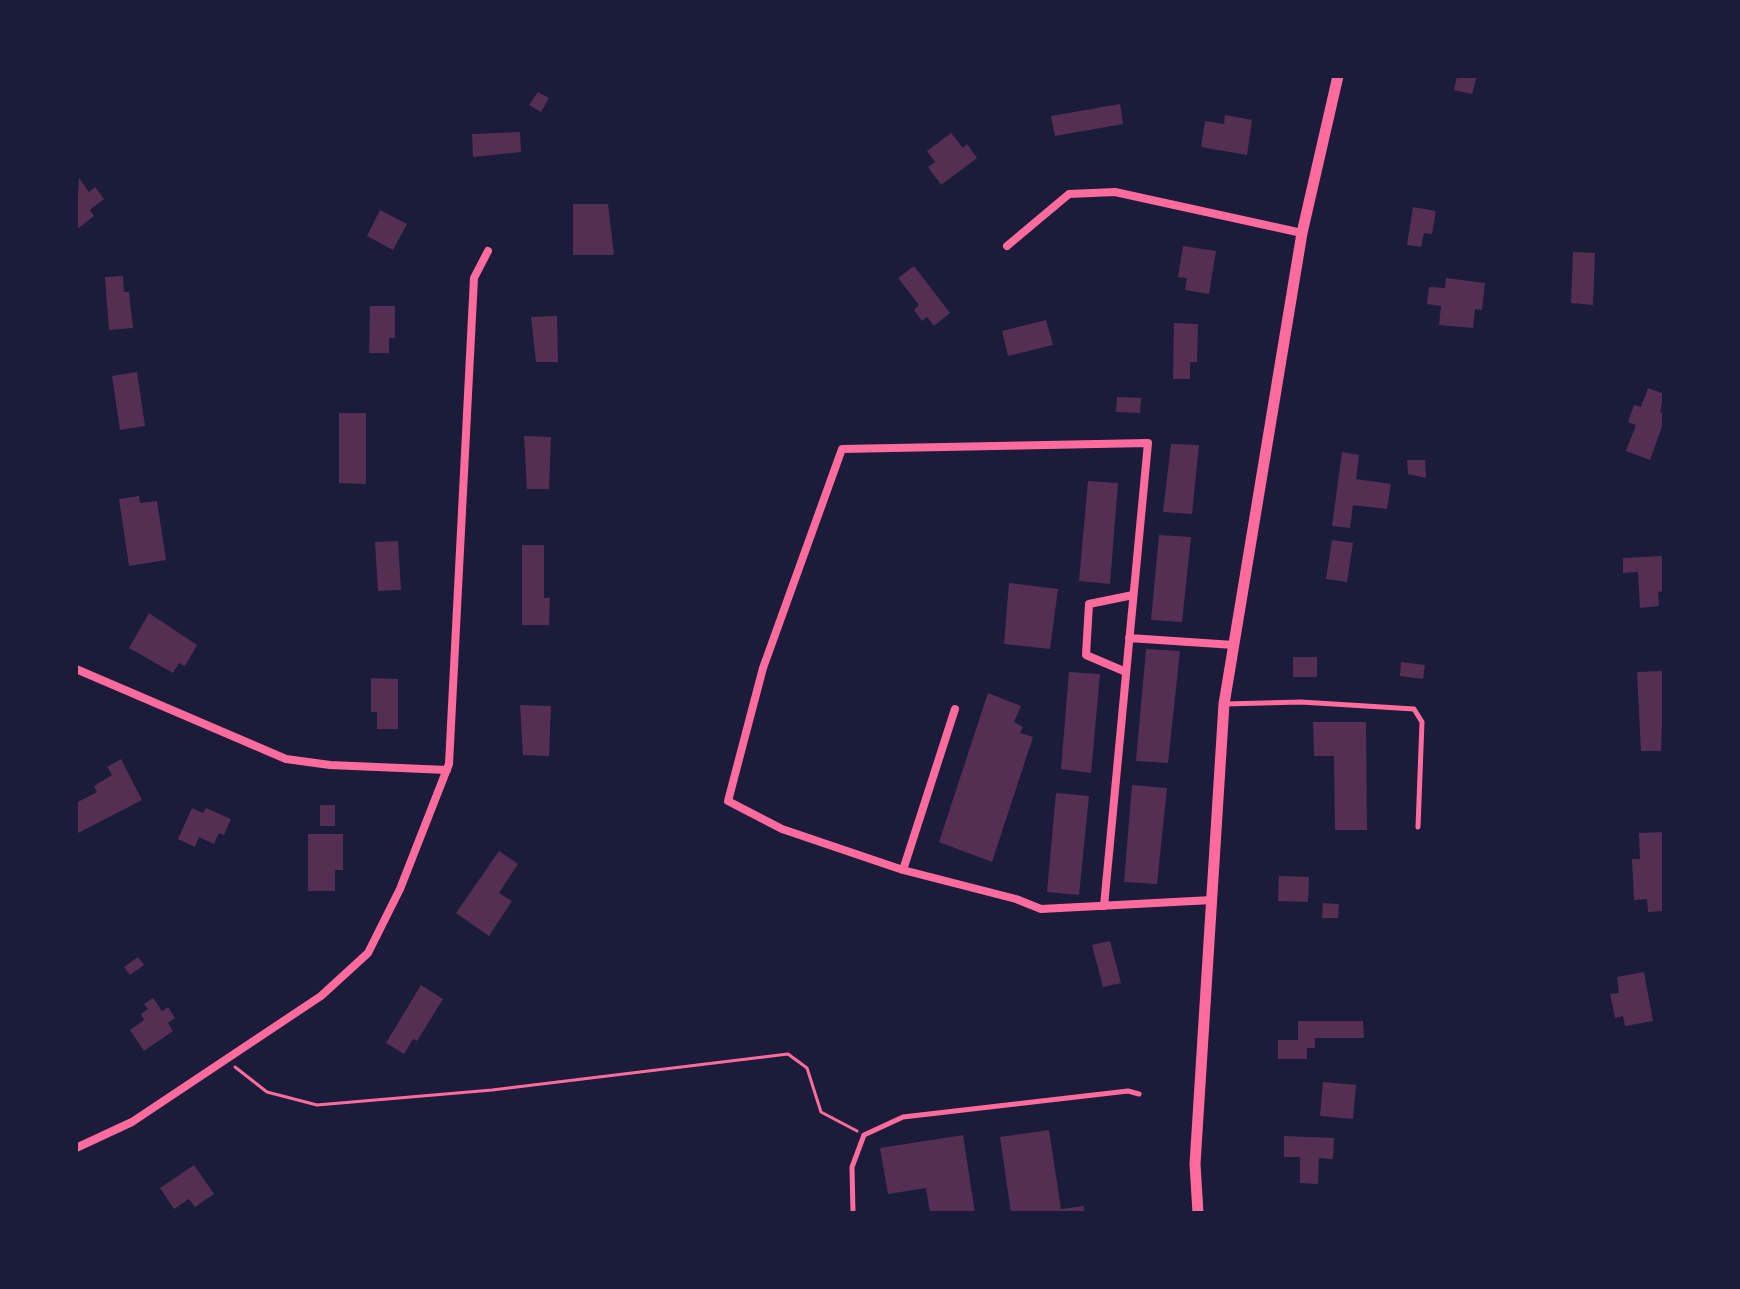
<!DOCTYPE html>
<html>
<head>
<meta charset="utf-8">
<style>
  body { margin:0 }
  #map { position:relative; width:1740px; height:1289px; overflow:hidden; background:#1b1b3a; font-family:Raleway,sans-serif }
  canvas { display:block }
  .frame { position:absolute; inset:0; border:78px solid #1b1b3a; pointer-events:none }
</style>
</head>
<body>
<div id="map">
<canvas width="1740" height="1289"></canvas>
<div class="frame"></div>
</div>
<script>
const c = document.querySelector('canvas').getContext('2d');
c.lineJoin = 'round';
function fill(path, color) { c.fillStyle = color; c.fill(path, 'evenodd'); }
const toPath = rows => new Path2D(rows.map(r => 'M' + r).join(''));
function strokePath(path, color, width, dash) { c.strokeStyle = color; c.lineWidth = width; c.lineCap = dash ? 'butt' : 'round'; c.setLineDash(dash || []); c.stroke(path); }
const building = toPath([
  [1457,76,1477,76,1472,94,1454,90],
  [538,92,549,98,541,112,529,105],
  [1120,104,1123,124,1055,136,1051,116],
  [1225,115,1252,120,1247,155,1201,147,1205,121,1224,124],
  [520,132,521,152,473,157,472,134],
  [951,133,963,148,967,144,977,158,941,185,928,167,935,162,927,151],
  [79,178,89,192,95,187,104,199,90,210,94,216,76,230],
  [573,204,608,204,614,255,573,255],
  [1413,207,1436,211,1432,234,1424,233,1421,247,1407,245],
  [380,210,407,224,393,250,367,236],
  [1183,246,1216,251,1209,294,1185,290,1187,278,1178,277],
  [1573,252,1595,253,1593,305,1571,303],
  [914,266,950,313,934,326,927,317,922,321,914,310,919,305,898,278],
  [123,276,124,292,129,292,133,328,109,330,105,277],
  [1446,278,1485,283,1482,310,1475,309,1473,328,1439,325,1441,306,1427,304,1429,287,1445,288],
  [370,306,395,306,395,338,389,338,389,353,369,353],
  [557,316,558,362,536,362,531,317],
  [1046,320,1053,345,1008,356,1002,331],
  [1174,323,1198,324,1197,362,1190,362,1190,379,1173,379],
  [137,372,145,426,120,430,112,376],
  [1648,388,1664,394,1660,412,1664,414,1664,421,1650,460,1626,451,1636,425,1628,422,1634,405,1641,407],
  [1117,397,1141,398,1140,413,1116,412],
  [339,413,366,413,366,484,339,483],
  [524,436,551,437,549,489,527,489],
  [1171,444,1199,445,1192,514,1163,512],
  [1342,452,1359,455,1356,479,1391,484,1387,509,1353,505,1350,528,1332,526],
  [1407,460,1425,460,1426,478,1408,474],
  [1088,481,1118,483,1110,584,1079,581],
  [139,496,140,503,157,501,166,560,129,566,119,499],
  [1159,535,1191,537,1182,622,1151,620],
  [1332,540,1353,543,1347,582,1326,579],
  [398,541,401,590,378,591,375,542],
  [522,545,544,545,544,598,550,598,549,625,522,625],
  [1662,556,1664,591,1658,592,1659,606,1640,608,1638,572,1623,573,1623,558],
  [1009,583,1058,589,1050,649,1004,644],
  [149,613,197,645,185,666,179,663,173,673,129,648],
  [1146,649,1180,651,1168,763,1136,761],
  [1293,657,1317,657,1317,677,1293,677],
  [1401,662,1425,665,1423,679,1400,676],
  [1664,671,1661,751,1641,751,1637,672],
  [1069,672,1100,674,1091,773,1061,769],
  [371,678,398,679,398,729,377,729,377,712,371,712],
  [988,693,1021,706,1014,722,1023,727,1020,733,1033,737,992,862,939,842],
  [520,705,551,706,549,756,523,755],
  [1313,722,1366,722,1367,830,1335,830,1334,756,1314,756],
  [121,759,142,800,78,833,76,803,97,792,94,786,112,775,107,767],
  [1132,785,1167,788,1157,884,1124,882],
  [1056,793,1089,796,1079,895,1047,892],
  [320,805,335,805,335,826,320,826],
  [192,808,203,813,206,808,231,819,224,835,219,833,214,844,199,837,195,847,178,839],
  [1664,832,1664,911,1648,912,1647,899,1634,900,1632,859,1640,859,1639,833],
  [308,834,343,834,343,870,335,870,335,891,308,891],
  [499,851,518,864,499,893,512,901,489,936,456,913],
  [1279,876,1309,877,1308,902,1278,901],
  [1323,903,1339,904,1338,918,1322,918],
  [1110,941,1121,983,1103,987,1092,945],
  [138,957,144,965,130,975,124,967],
  [1644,972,1653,1021,1625,1026,1623,1016,1615,1018,1610,994,1619,993,1617,977],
  [421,985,443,999,417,1041,413,1039,404,1054,386,1043],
  [153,998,162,1011,168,1007,175,1018,168,1023,173,1031,144,1051,130,1030,144,1020,141,1014,148,1009,144,1004],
  [1298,1021,1363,1021,1364,1038,1315,1038,1315,1048,1307,1048,1307,1059,1278,1059,1278,1040,1298,1040],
  [1323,1082,1356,1085,1353,1119,1320,1116],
  [1049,1130,1061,1209,1084,1206,1084,1211,1011,1213,1000,1137],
  [963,1135,975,1213,930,1213,926,1188,888,1194,880,1148],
  [1284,1136,1334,1138,1333,1159,1319,1158,1318,1184,1300,1183,1300,1157,1284,1157],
  [194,1165,214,1194,195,1207,189,1199,174,1209,160,1188]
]);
const path = toPath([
  [235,1067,267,1092,317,1105,492,1090,788,1054,807,1068,821,1112,857,1131]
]);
const service = toPath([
  [1225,704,1301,702,1414,709,1422,722,1418,827],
  [853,1213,852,1167,864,1135,903,1117,1128,1091,1139,1094]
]);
const minor = toPath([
  [1007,246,1069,194,1115,192,1302,233],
  [1129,638,1234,645],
  [76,669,286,759,330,765,447,770],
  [1126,672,1086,655,1089,604,1133,595],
  [903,870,955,709],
  [1104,906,1148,443,842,449,763,668,728,801,782,829,903,870,1016,899,1041,909,1212,900],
  [76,1148,132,1122,321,996,368,953,400,889,449,764,474,278,488,251]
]);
const tertiary = toPath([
  [1198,1213,1195,1164,1224,704,1302,233,1338,76]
]);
fill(building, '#542f53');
strokePath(path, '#ff6b9d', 3);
strokePath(service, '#ff6b9d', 5);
strokePath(minor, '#ff6b9d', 8);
strokePath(tertiary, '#ff6b9d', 11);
</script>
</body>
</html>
